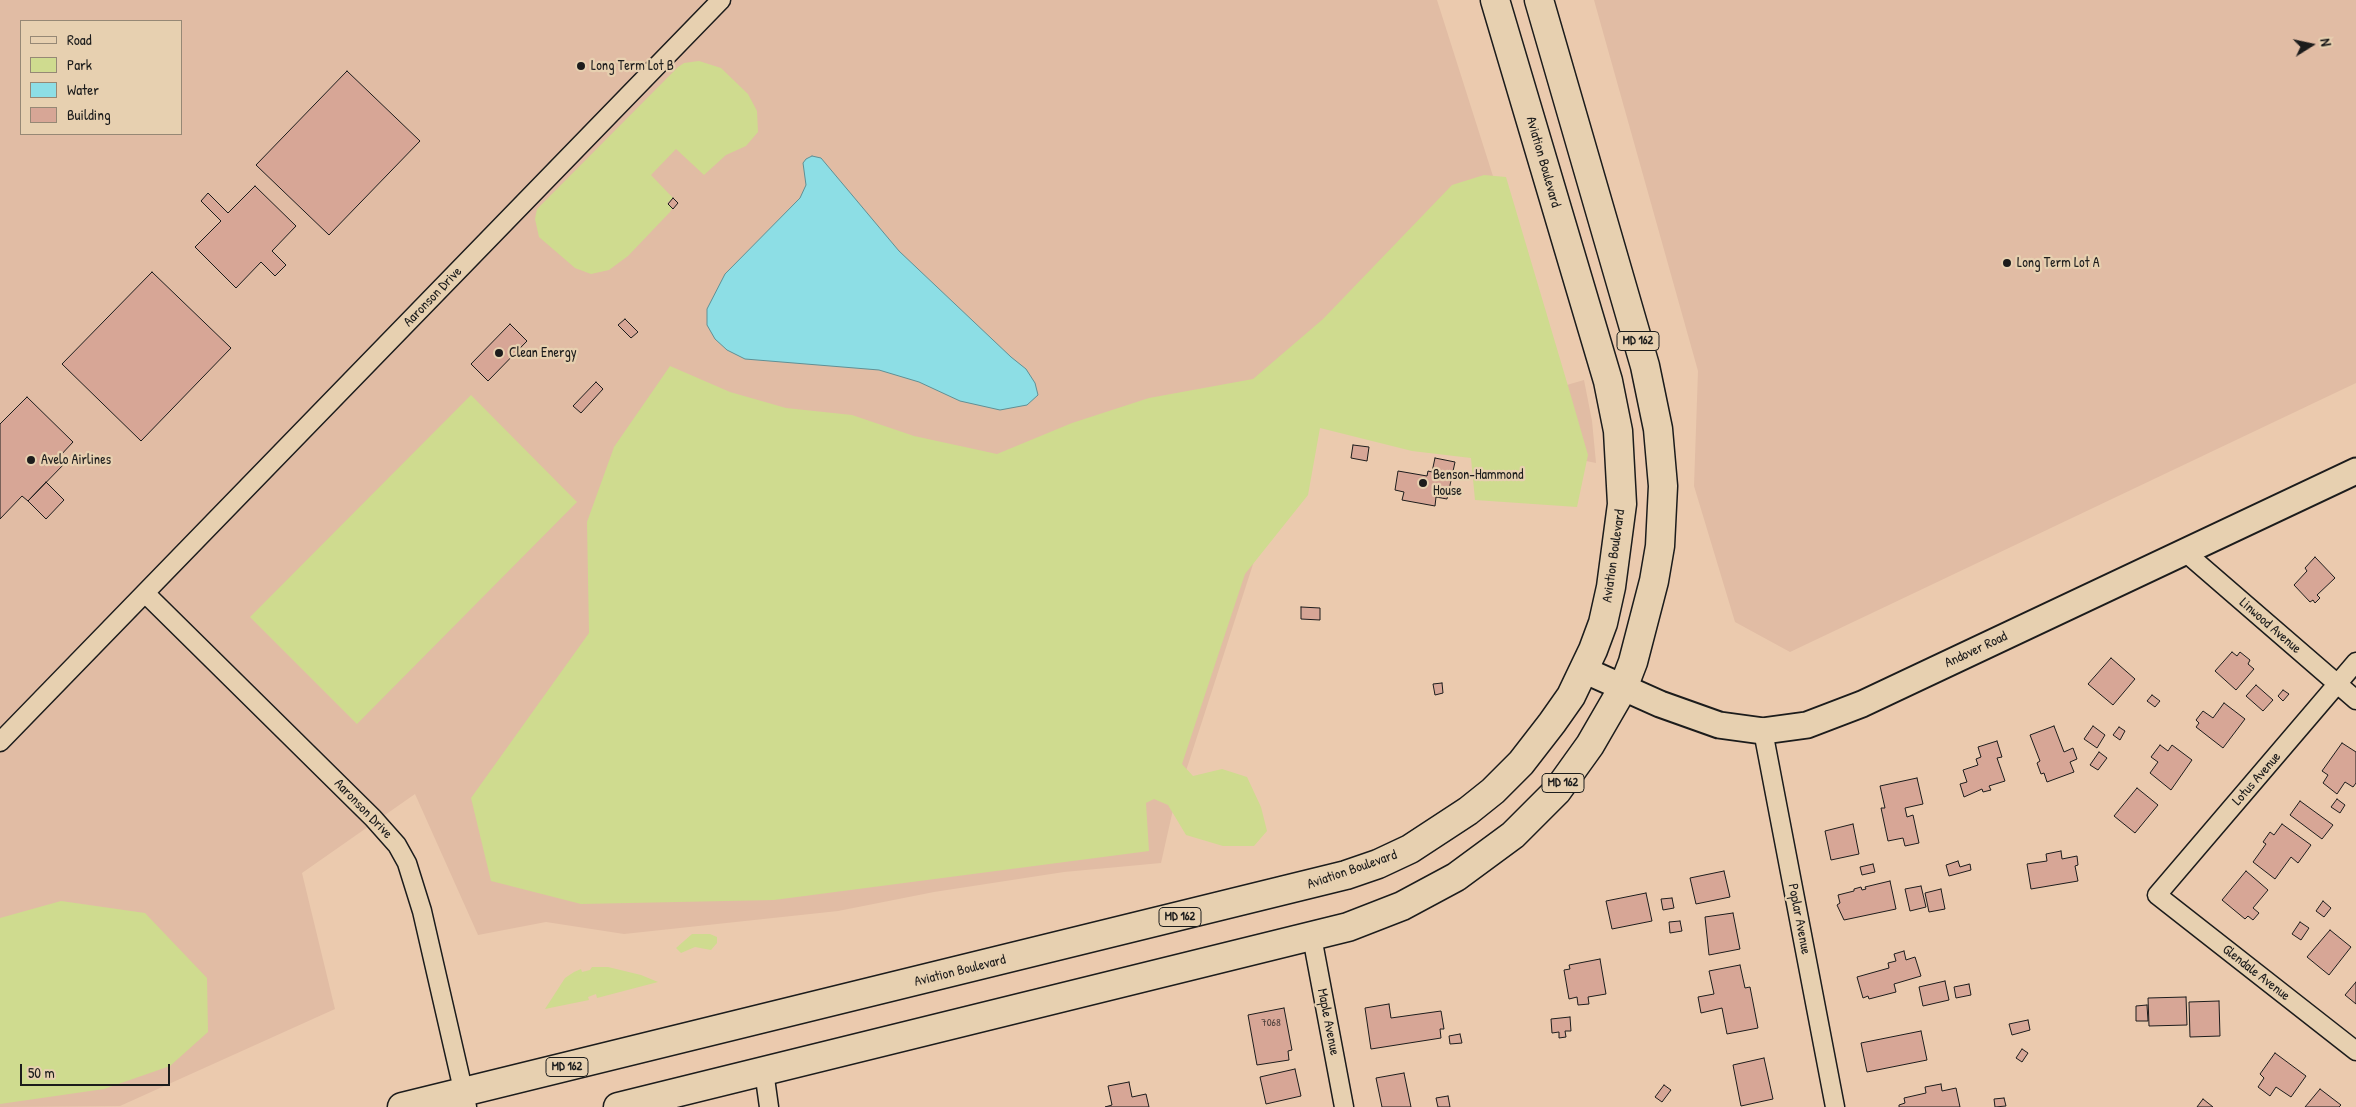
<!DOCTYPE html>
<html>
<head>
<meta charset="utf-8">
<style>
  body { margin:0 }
  #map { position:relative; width:2356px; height:1107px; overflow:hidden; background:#ebcaae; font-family:"Patrick Hand",sans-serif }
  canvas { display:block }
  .legend { position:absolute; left:20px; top:20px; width:162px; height:115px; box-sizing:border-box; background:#e7d0b0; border:1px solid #968875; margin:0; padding:6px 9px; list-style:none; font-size:15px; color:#1c1c1c }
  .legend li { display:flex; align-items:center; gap:10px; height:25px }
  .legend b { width:25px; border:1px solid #968875 }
  .north { position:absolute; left:2286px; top:20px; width:50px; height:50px; -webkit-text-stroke:4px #e7d0b0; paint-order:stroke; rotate:80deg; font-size:14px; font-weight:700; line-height:20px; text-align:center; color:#1c1c1c }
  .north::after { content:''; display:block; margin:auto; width:18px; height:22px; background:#1c1c1c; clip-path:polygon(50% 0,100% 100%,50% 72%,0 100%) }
  .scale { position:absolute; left:20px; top:1064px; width:150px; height:22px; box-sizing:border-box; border:2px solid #1c1c1c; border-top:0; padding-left:6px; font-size:15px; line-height:18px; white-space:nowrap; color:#1c1c1c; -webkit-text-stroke:4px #e7d0b0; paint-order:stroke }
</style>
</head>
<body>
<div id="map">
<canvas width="2356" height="1107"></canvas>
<ul class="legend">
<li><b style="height:6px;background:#e7d0b0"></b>Road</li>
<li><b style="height:14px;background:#cfdb8f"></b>Park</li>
<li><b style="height:14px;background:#8ddee5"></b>Water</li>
<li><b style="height:14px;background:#d7a696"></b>Building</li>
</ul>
<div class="north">N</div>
<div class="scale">50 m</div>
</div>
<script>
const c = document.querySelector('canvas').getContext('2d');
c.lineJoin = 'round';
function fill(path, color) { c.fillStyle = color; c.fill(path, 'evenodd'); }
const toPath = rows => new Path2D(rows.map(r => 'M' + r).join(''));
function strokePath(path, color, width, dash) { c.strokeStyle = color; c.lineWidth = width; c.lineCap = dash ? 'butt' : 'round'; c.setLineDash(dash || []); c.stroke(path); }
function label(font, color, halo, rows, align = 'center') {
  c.font = font + ' "Patrick Hand",sans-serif'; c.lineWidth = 4.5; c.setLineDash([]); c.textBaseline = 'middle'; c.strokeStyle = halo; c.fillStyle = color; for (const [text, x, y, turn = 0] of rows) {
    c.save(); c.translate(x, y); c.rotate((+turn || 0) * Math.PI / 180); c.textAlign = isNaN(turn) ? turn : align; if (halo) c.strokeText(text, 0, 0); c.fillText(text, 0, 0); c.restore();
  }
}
const built = toPath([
  [0,0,1437,0,1560,387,1584,380,1592,421,1596,463,1305,404,1172,814,1161,863,1064,872,934,892,838,911,624,934,546,922,478,935,415,794,302,873,335,1009,120,1106,0,1107],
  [21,21,181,21,181,134,21,134],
  [1594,0,2356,0,2356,383,1790,652,1735,622,1694,486,1698,371]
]);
const green = toPath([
  [699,61,721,68,748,94,757,111,758,132,746,146,726,155,704,175,676,149,651,175,673,198,667,203,672,208,670,212,628,256,609,270,591,274,575,268,539,237,535,219,537,209,678,67,684,63],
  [1484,175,1506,177,1571,396,1588,455,1577,507,1475,500,1471,458,1412,451,1320,428,1308,495,1245,574,1182,764,1193,776,1222,769,1247,777,1261,807,1267,831,1254,846,1223,846,1186,835,1168,805,1154,799,1146,803,1149,851,774,900,581,904,491,881,471,798,589,633,587,522,614,447,670,366,730,392,786,408,852,415,914,436,997,454,1072,423,1149,398,1253,379,1323,319,1452,185],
  [471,395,577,502,357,724,250,617],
  [61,901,145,913,207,978,208,1032,170,1066,104,1089,0,1104,0,918],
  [692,934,710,934,717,937,717,943,711,950,695,947,681,953,676,948],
  [592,967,608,967,641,975,658,982,597,998,596,994,588,997,589,1000,545,1009,565,978,574,972,581,969,582,972,590,970]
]);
const water = toPath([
  [812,156,821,158,899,251,1011,357,1026,369,1035,383,1038,395,1027,405,1000,410,960,401,919,382,879,370,745,359,727,350,715,339,707,325,707,309,725,274,800,198,806,185,803,163,806,159,812,156]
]);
const building = toPath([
  [347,71,420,141,329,235,256,165,347,71],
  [255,186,296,226,272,251,286,265,275,276,261,262,236,288,195,247,221,221,201,201,208,193,228,213,255,186],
  [673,198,678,203,673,209,668,204,673,198],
  [152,272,231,348,141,441,62,364,152,272],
  [625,319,638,332,631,338,618,325,625,319],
  [510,324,527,341,488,381,471,364,510,324],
  [596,382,603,389,581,413,573,406,596,382],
  [27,397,73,442,59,457,65,463,28,501,22,496,0,519,0,424,27,397],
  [1353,445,1369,447,1367,461,1351,458,1353,445],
  [1435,458,1455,462,1447,499,1436,497,1435,506,1402,500,1404,492,1395,490,1398,471,1427,476,1428,471,1432,472,1435,458],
  [46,482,64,500,46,519,28,501,46,482],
  [2315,557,2335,578,2317,595,2320,598,2315,603,2313,600,2310,602,2294,585,2307,571,2305,568,2315,557],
  [1301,607,1320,608,1320,620,1301,619,1301,607],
  [2232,652,2237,656,2240,652,2250,660,2248,664,2254,669,2236,690,2215,671,2232,652],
  [2111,658,2135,679,2113,705,2088,684,2111,658],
  [1442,683,1443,693,1435,695,1433,684,1442,683],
  [2256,685,2273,700,2263,711,2246,696,2256,685],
  [2283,690,2289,694,2283,701,2278,696,2283,690],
  [2152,695,2160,701,2155,707,2147,701,2152,695],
  [2224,703,2245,719,2223,748,2196,727,2199,723,2196,720,2203,711,2213,718,2224,703],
  [2054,726,2064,752,2073,748,2077,759,2070,762,2074,772,2047,782,2044,773,2041,774,2037,763,2040,761,2030,735,2054,726],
  [2093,726,2105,735,2097,748,2084,739,2093,726],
  [2119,727,2125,731,2120,740,2113,735,2119,727],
  [1997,741,2002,757,1997,758,2005,781,1989,786,1991,790,1983,792,1982,789,1964,797,1960,784,1967,782,1963,770,1978,765,1976,759,1981,757,1978,747,1997,741],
  [2342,743,2356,752,2356,783,2353,787,2345,782,2337,794,2323,783,2328,775,2322,771,2342,743],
  [2160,745,2168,751,2172,745,2192,760,2171,790,2150,773,2158,762,2151,757,2160,745],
  [2099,752,2107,758,2098,770,2090,765,2099,752],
  [1917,778,1923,804,1905,808,1907,817,1913,815,1919,843,1905,846,1903,838,1888,841,1881,808,1885,808,1880,786,1917,778],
  [2137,788,2158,805,2135,833,2114,816,2137,788],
  [2337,799,2345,805,2340,813,2331,807,2337,799],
  [2300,801,2333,825,2322,839,2290,815,2300,801],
  [1853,824,1859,854,1831,860,1825,831,1853,824],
  [2282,824,2311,845,2298,863,2291,857,2275,879,2253,862,2266,844,2263,842,2270,832,2274,835,2282,824],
  [2061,851,2062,859,2077,856,2078,865,2075,866,2078,881,2031,889,2027,864,2047,861,2046,854,2061,851],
  [1958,861,1960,867,1970,864,1971,870,1949,876,1946,865,1958,861],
  [1873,864,1875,872,1862,875,1860,867,1873,864],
  [1724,871,1730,897,1696,904,1690,878,1724,871],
  [2246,871,2268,890,2253,908,2259,913,2253,920,2248,916,2245,919,2222,900,2246,871],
  [1890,881,1896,909,1844,920,1837,905,1840,903,1838,895,1854,891,1854,889,1861,887,1862,890,1866,889,1865,887,1890,881],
  [1921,886,1926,907,1910,911,1905,889,1921,886],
  [1941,889,1945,909,1929,912,1925,893,1941,889],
  [1646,893,1652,921,1612,929,1606,901,1646,893],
  [1672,898,1674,908,1663,910,1661,899,1672,898],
  [2323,901,2331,908,2324,917,2316,911,2323,901],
  [1733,913,1740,949,1709,955,1705,917,1733,913],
  [1680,921,1682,931,1670,933,1669,922,1680,921],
  [2300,922,2309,928,2301,940,2292,934,2300,922],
  [2330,930,2351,947,2329,975,2307,957,2330,930],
  [1904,951,1906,960,1915,957,1921,976,1894,984,1896,992,1869,999,1868,996,1863,998,1857,977,1889,968,1888,963,1896,961,1894,954,1904,951],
  [1600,959,1606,994,1588,997,1589,1004,1578,1005,1577,997,1569,999,1564,970,1570,969,1569,965,1600,959],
  [1740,965,1745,988,1750,987,1758,1028,1727,1034,1722,1008,1701,1013,1698,997,1714,994,1709,971,1740,965],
  [1945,981,1949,1000,1923,1006,1919,987,1945,981],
  [2356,982,2356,1004,2345,995,2356,982],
  [1969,984,1971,995,1956,998,1954,987,1969,984],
  [2186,997,2187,1025,2149,1026,2148,998,2186,997],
  [2219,1001,2220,1036,2190,1037,2189,1002,2219,1001],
  [1389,1004,1391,1018,1441,1011,1444,1029,1440,1029,1441,1038,1371,1049,1365,1008,1389,1004],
  [2147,1005,2148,1021,2136,1021,2136,1006,2147,1005],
  [1284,1008,1292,1050,1288,1051,1289,1060,1257,1065,1248,1015,1284,1008],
  [1570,1017,1571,1031,1565,1031,1566,1037,1559,1038,1559,1032,1552,1033,1551,1019,1570,1017],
  [2028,1020,2030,1030,2012,1035,2009,1024,2028,1020],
  [1921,1031,1927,1060,1867,1072,1861,1043,1921,1031],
  [1460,1034,1462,1043,1450,1044,1449,1036,1460,1034],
  [2022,1049,2028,1053,2022,1062,2016,1058,2022,1049],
  [2275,1053,2306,1076,2291,1097,2276,1087,2270,1096,2258,1087,2264,1078,2260,1074,2275,1053],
  [1764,1058,1773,1099,1741,1106,1733,1065,1764,1058],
  [1295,1069,1301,1096,1266,1104,1260,1077,1295,1069],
  [1404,1073,1411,1107,1382,1107,1376,1078,1404,1073],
  [1129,1082,1132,1097,1146,1094,1149,1107,1105,1107,1112,1105,1108,1086,1129,1082],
  [1941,1084,1942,1091,1956,1088,1960,1107,1899,1107,1899,1105,1905,1103,1904,1098,1926,1093,1925,1087,1941,1084],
  [1664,1085,1671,1090,1662,1102,1655,1097,1664,1085],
  [2320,1089,2341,1105,2339,1107,2305,1107,2320,1089],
  [1448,1096,1450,1107,1438,1107,1436,1098,1448,1096],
  [2004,1098,2006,1106,1995,1107,1994,1099,2004,1098],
  [2203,1099,2213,1107,2197,1107,2203,1099]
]);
const street = toPath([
  [2185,552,2356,700],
  [146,594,373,818,397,845,407,863,422,911,467,1107],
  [2356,662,2157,895,2356,1051],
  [1763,731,1835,1107],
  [0,742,721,0],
  [1312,937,1344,1107],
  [764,1071,769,1107]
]);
const secondary = toPath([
  [1584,670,1660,704,1719,725,1763,731,1807,725,1862,704,2356,471]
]);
const primary = toPath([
  [402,1107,1346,875,1378,864,1410,849,1468,811,1493,791,1521,763,1552,723,1571,696,1593,650,1603,623,1611,587,1622,504,1618,431,1608,381,1495,0],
  [618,1107,1348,927,1402,906,1456,877,1513,835,1557,791,1590,745,1623,688,1633,662,1654,581,1660,546,1663,486,1658,429,1645,366,1539,0]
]);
const markers = [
  [581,66,5,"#1c1c1c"],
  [2007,263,5,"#1c1c1c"],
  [499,353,5,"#1c1c1c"],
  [31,460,5,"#1c1c1c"],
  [1423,483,5,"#1c1c1c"]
];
const numberNames = [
  ["7068",1271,1023]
];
const shields = [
  [1638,341,42],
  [1563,783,42],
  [1180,917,42],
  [567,1067,42]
];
const shieldNames = [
  ["MD 162",1638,341],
  ["MD 162",1563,783],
  ["MD 162",1180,917],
  ["MD 162",567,1067]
];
const poiNames = [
  ["Long Term Lot B",591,66],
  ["Long Term Lot A",2017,263],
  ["Clean Energy",509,353],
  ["Avelo Airlines",41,460],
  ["Benson-Hammond",1433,475],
  ["House",1433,491]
];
const streetNames = [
  ["Aviation Boulevard",1543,162,74],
  ["Aaronson Drive",433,297,-46],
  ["Aviation Boulevard",1614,556,-82],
  ["Linwood Avenue",2270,626,41],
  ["Andover Road",1976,650,-25],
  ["Lotus Avenue",2257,779,-49],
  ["Aaronson Drive",363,809,46],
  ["Aviation Boulevard",1352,870,-19],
  ["Poplar Avenue",1799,919,79],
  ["Aviation Boulevard",960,971,-14],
  ["Glendale Avenue",2256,973,38],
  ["Maple Avenue",1328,1022,79]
];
fill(built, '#e1bca4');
fill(green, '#cfdb8f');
fill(water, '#8ddee5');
strokePath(water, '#609095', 1);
fill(building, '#d7a696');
strokePath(building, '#1c1c1c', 1);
strokePath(street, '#1c1c1c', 21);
strokePath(secondary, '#1c1c1c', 29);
strokePath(primary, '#1c1c1c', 31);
strokePath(street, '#e7d0b0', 18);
strokePath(secondary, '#e7d0b0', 25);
strokePath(primary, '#e7d0b0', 28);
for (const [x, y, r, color] of markers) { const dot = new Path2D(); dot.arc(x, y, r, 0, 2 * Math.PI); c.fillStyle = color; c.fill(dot); strokePath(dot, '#e7d0b0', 2); }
label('11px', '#4b3e3a', null, numberNames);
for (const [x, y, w] of shields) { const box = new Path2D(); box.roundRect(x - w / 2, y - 9.5, w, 19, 4); c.fillStyle = '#e7d0b0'; c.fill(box); strokePath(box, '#1c1c1c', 1); }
label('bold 12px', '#1c1c1c', null, shieldNames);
label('14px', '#1c1c1c', '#e7d0b0', poiNames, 'left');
label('14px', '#1c1c1c', '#e7d0b0', streetNames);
</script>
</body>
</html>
